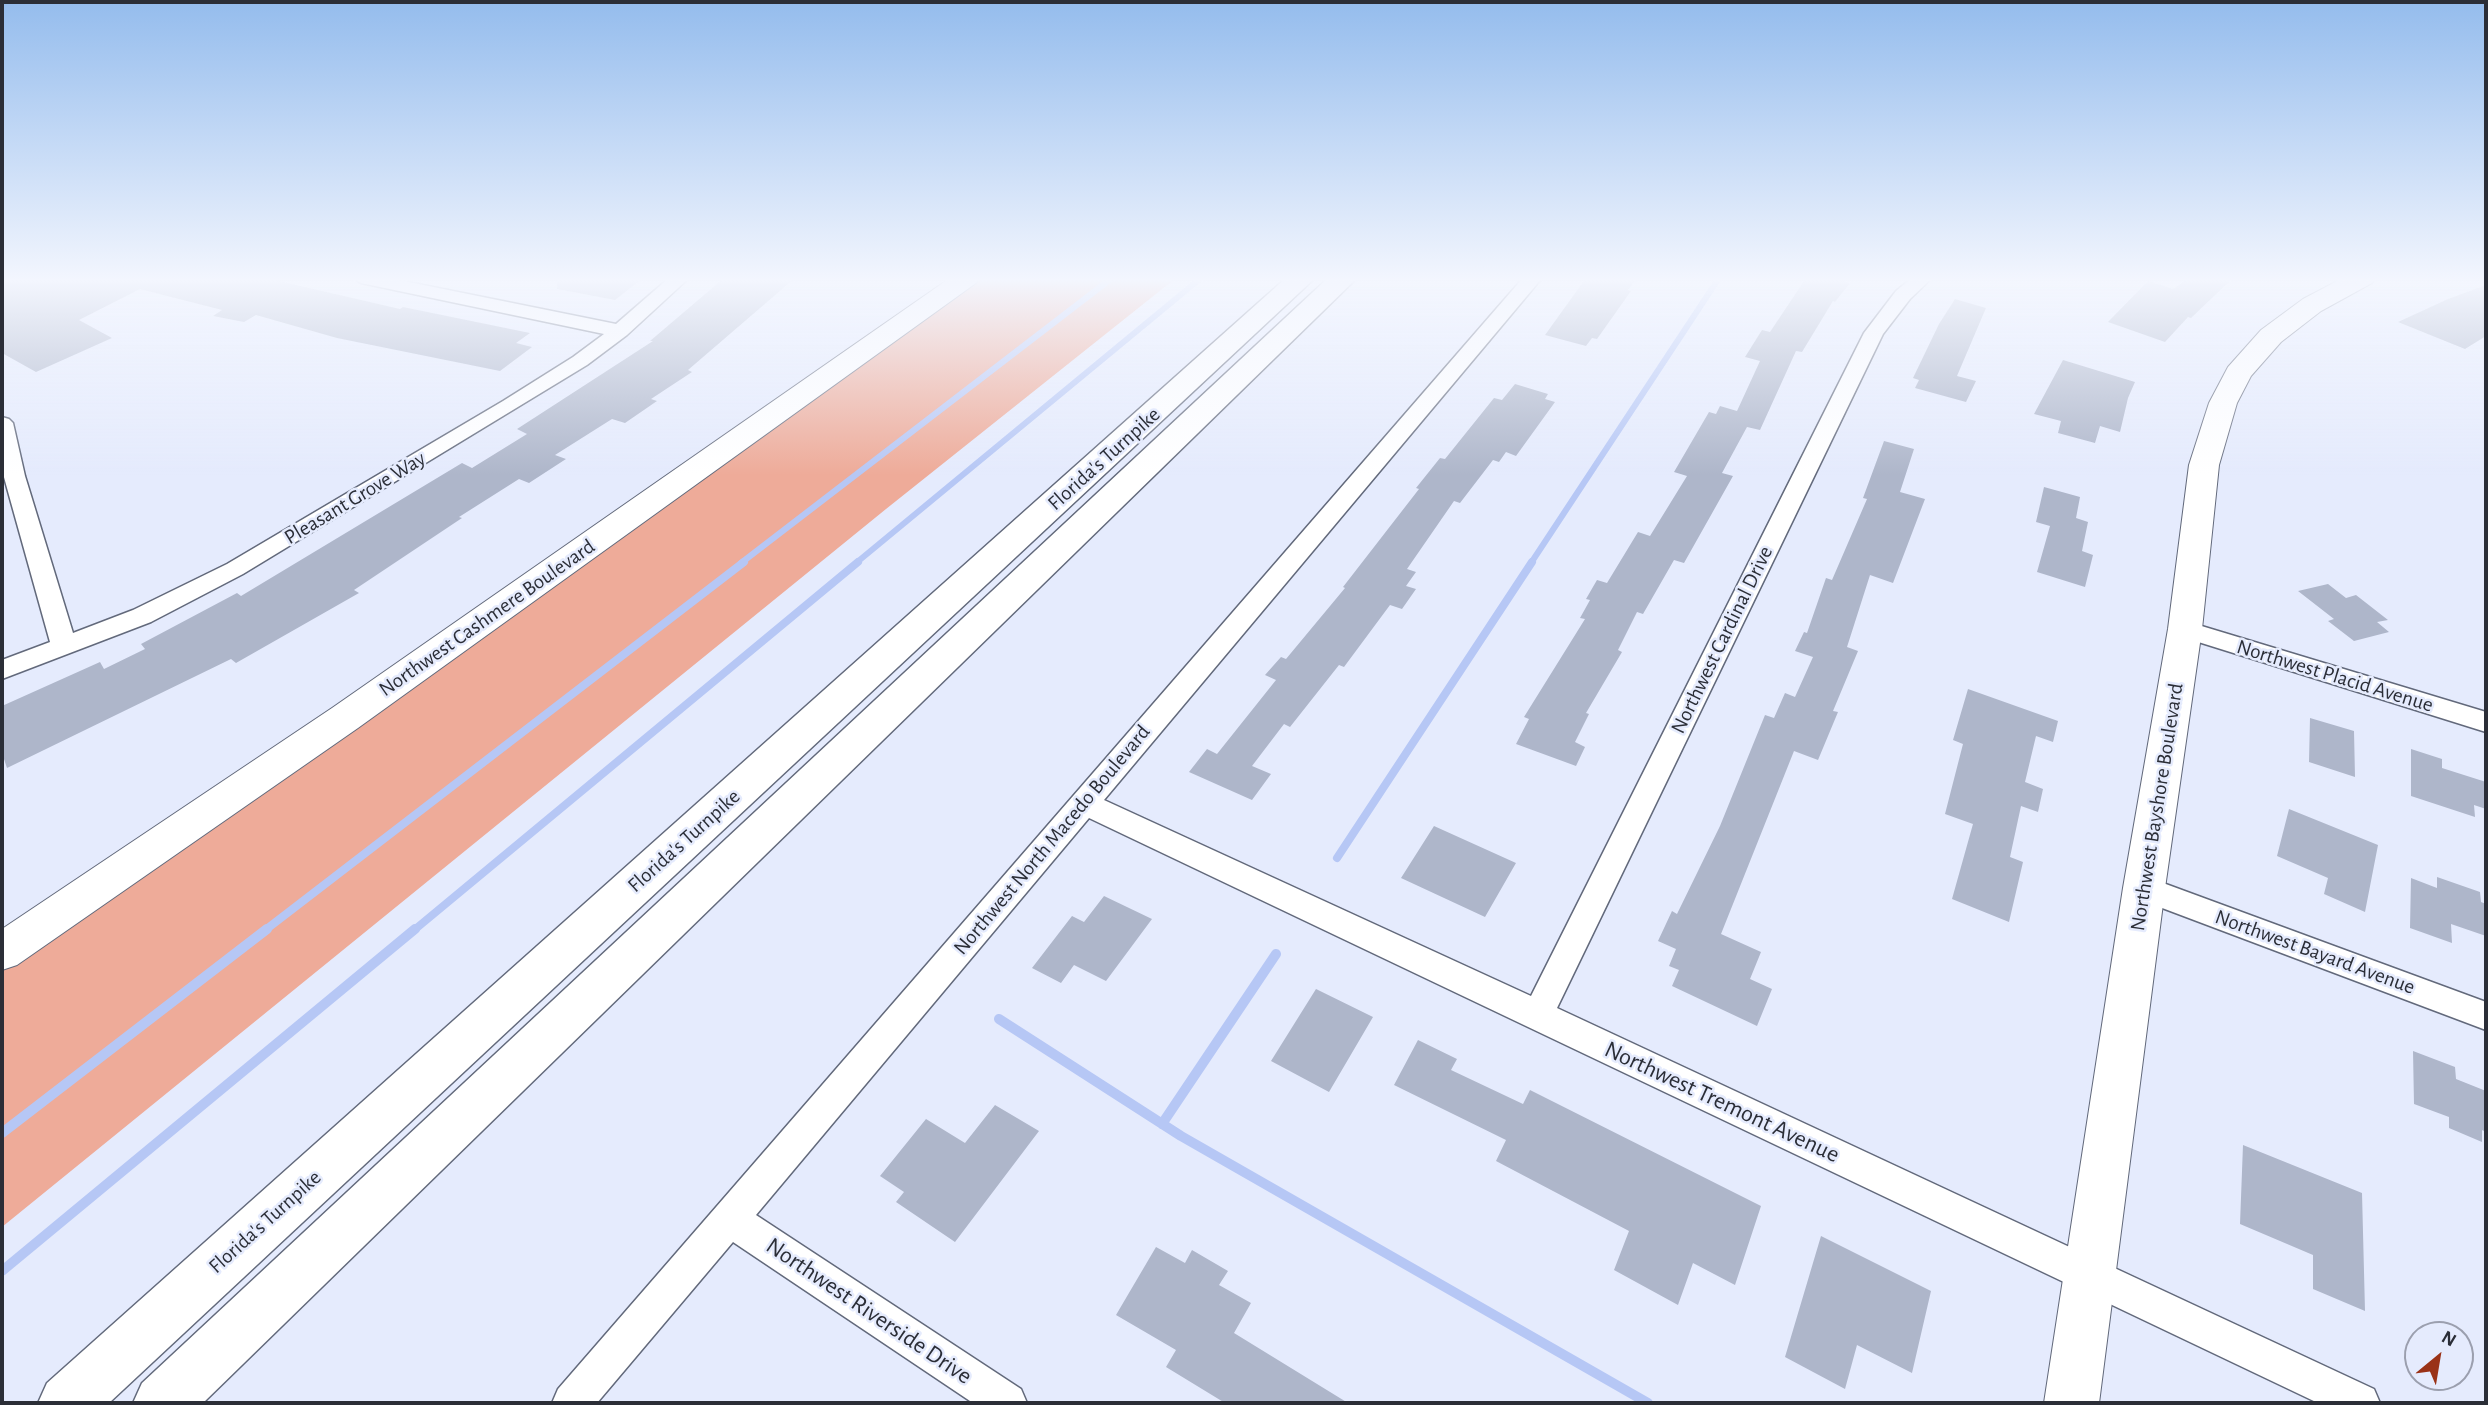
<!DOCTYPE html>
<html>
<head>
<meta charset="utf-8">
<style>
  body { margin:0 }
  #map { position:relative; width:2488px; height:1405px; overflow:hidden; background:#e5ebfd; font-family:"Alegreya Sans",sans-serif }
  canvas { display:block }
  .frame { position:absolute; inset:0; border:4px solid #2b2e37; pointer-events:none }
  .north { position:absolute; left:2404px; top:1321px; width:70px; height:70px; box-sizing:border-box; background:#e5ebfd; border:2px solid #9b9fae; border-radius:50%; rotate:30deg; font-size:19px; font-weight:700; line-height:28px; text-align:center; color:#2b2e37 }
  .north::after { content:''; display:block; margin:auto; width:24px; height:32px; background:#9a3217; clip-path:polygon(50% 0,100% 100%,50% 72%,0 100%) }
</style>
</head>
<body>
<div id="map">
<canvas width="2488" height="1405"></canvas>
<div class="frame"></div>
<div class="north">N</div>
</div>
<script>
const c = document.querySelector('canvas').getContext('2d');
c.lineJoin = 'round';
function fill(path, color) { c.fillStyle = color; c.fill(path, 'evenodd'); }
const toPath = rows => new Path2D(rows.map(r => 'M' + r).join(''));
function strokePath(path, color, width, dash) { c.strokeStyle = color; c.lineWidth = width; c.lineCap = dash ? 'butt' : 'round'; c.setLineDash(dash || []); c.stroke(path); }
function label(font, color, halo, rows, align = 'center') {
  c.font = font + ' "Alegreya Sans",sans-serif'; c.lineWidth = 5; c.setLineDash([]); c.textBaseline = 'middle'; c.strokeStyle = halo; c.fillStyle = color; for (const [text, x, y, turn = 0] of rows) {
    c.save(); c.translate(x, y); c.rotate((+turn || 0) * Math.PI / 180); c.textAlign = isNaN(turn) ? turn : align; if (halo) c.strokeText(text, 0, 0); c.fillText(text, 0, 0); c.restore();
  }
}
const forest = toPath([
  [978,278,1176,278,886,509,2,1227,2,966,354,723]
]);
const streamFar2 = toPath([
  [741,563,1112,278],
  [856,563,1201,278],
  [1531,563,1719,278]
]);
const streamFar1 = toPath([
  [1337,858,1532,562],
  [264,931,744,562],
  [413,931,858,562]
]);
const stream = toPath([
  [999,1019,1181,1136,1648,1403],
  [1162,1124,1276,954],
  [2,1133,267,929],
  [2,1271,415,929]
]);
const building = toPath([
  [2,278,266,278,400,309,403,307,530,333,516,343,532,347,500,371,337,338,256,315,244,322,213,316,222,310,140,289,79,320,112,338,36,372,2,353],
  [558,278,643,278,615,300,557,289],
  [724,278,795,278,688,370,692,372,651,399,657,401,625,423,612,419,555,455,566,459,529,483,519,479,459,517,462,518,354,590,359,593,236,663,231,659,7,768,2,753,2,706,100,662,104,669,145,649,141,644,237,593,241,596,462,463,472,468,527,434,517,429,653,341,650,341],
  [1586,278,1637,278,1628,290,1631,291,1597,339,1592,338,1586,346,1545,335],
  [1806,278,1833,278,1850,283,1835,302,1833,301,1802,352,1796,351,1760,430,1747,427,1722,473,1733,476,1684,563,1674,560,1643,614,1637,612,1618,650,1622,652,1586,713,1589,714,1575,742,1585,747,1576,766,1516,744,1529,719,1524,717,1585,619,1580,618,1590,600,1586,599,1597,580,1607,583,1638,532,1650,536,1687,476,1674,472,1709,412,1716,414,1720,406,1737,411,1760,361,1745,357,1762,330,1770,332],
  [2189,278,2233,278,2191,318,2188,317,2165,342,2108,322,2148,281,2173,289],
  [2486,285,2486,336,2465,349,2398,322,2448,299],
  [1955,299,1986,308,1957,376,1976,381,1966,402,1915,388,1919,380,1913,378,1939,324],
  [2063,360,2135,382,2128,398,2120,432,2100,426,2095,443,2058,433,2061,421,2034,414],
  [1515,384,1548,394,1545,399,1555,402,1516,456,1506,452,1499,462,1493,460,1460,503,1454,501,1407,569,1416,572,1406,586,1416,589,1402,609,1390,605,1344,667,1339,665,1290,727,1284,724,1252,766,1271,774,1252,800,1189,772,1207,749,1217,754,1276,680,1265,675,1281,657,1286,659,1345,588,1343,587,1419,489,1416,488,1440,458,1445,459,1494,398,1502,400],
  [1884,441,1914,449,1900,492,1925,499,1893,583,1870,575,1847,647,1858,651,1833,711,1838,712,1818,760,1794,751,1721,934,1761,952,1750,979,1772,989,1757,1026,1672,986,1679,970,1669,966,1676,949,1658,941,1672,911,1677,914,1720,826,1765,715,1774,718,1785,693,1795,697,1813,657,1795,651,1804,632,1807,633,1826,578,1832,580,1867,499,1863,498],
  [2044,487,2080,497,2076,518,2088,522,2082,551,2093,555,2085,587,2037,572,2050,526,2036,522],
  [2328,584,2346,598,2356,595,2388,620,2377,622,2389,632,2354,641,2328,621,2334,619,2298,591],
  [1968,689,2058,721,2053,742,2036,736,2025,782,2043,789,2038,812,2021,806,2010,857,2023,862,2009,922,1952,899,1973,824,1945,814,1963,744,1953,740],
  [2310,718,2354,731,2355,777,2309,762],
  [2411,749,2442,759,2442,768,2486,782,2486,809,2474,805,2475,817,2411,796],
  [2289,809,2378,845,2365,912,2324,894,2328,878,2277,856],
  [1434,826,1516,863,1485,917,1401,878],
  [2437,877,2480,892,2481,902,2486,904,2486,936,2451,924,2452,943,2410,928,2411,878,2437,888],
  [1104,896,1152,919,1106,981,1074,965,1061,983,1032,968,1072,916,1084,922],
  [1316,989,1373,1017,1329,1092,1271,1061],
  [1418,1040,1457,1059,1451,1070,1523,1104,1530,1090,1761,1206,1735,1285,1693,1263,1678,1305,1614,1270,1629,1231,1496,1161,1506,1140,1394,1085],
  [2413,1051,2455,1067,2456,1079,2486,1091,2486,1132,2482,1130,2482,1142,2449,1128,2449,1117,2414,1104],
  [995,1105,1039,1131,955,1242,896,1202,904,1192,880,1176,926,1119,965,1143],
  [2243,1145,2362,1193,2365,1311,2313,1289,2313,1255,2240,1224],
  [1821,1236,1931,1291,1912,1373,1857,1345,1845,1389,1785,1357],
  [1156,1247,1185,1263,1192,1250,1228,1271,1219,1285,1251,1303,1234,1333,1348,1403,1225,1403,1166,1367,1176,1350,1116,1315]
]);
const street = toPath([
  [352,278,389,278,616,324,669,278,689,278,627,335,587,365,243,574,151,622,2,679,2,660,50,642,2,470,2,417,9,419,13,423,25,476,73,633,133,610,227,564,503,401,573,357,604,334,361,283,352,278],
  [1523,278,1542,278,1104,800,1531,996,1864,333,1896,291,1912,278,1932,278,1910,299,1883,334,1557,1008,2374,1389,2380,1403,2318,1403,1089,818,756,1215,1021,1389,1027,1403,973,1403,733,1242,597,1403,552,1403,558,1389,1523,278],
  [2185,621,2486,712,2486,732,2176,635,2173,629,2176,623,2185,621],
  [2144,876,2486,1002,2486,1030,2133,897,2129,888,2133,879,2144,876]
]);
const secondary = toPath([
  [950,278,980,278,976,283,358,728,17,965,2,970,2,929,332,708,950,278],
  [2343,278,2376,278,2372,283,2321,311,2281,342,2251,376,2237,403,2219,465,2202,629,2165,888,2099,1403,2044,1403,2123,888,2168,629,2189,465,2209,403,2228,367,2261,330,2303,299,2343,278]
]);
const highway = toPath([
  [1286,278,1315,278,109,1403,38,1403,47,1383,1286,278],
  [1328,278,1357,278,203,1403,133,1403,142,1383,1328,278]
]);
const streetNames = [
  ["Florida's Turnpike",1104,459,-42],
  ["Pleasant Grove Way",355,498,-31],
  ["Northwest Cashmere Boulevard",487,618,-35],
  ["Northwest Cardinal Drive",1722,640,-64],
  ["Northwest Placid Avenue",2335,676,17],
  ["Northwest Bayshore Boulevard",2157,807,-81],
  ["Northwest North Macedo Boulevard",1052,840,-50],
  ["Florida's Turnpike",684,841,-42],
  ["Northwest Bayard Avenue",2315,952,20],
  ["Florida's Turnpike",265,1222,-42]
];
const nearStreetnames = [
  ["Northwest Tremont Avenue",1722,1102,25],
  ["Northwest Riverside Drive",869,1311,34]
];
fill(forest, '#eeab99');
strokePath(streamFar2, '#b6c7f5', 6);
strokePath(streamFar1, '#b6c7f5', 8);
strokePath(stream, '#b6c7f5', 10);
fill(building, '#aeb6ca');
strokePath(street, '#62697b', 3);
strokePath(secondary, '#62697b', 2);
strokePath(highway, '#62697b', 3);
fill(street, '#fff');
fill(secondary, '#fff');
fill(highway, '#fff');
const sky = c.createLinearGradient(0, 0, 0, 475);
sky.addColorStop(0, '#94bced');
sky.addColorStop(0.59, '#f3f6fe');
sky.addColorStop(1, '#f3f6fe00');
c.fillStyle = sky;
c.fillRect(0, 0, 2488, 475);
label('21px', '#2b2e37', '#e5ebfd', streetNames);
label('24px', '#2b2e37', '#e5ebfd', nearStreetnames);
</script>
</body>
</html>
